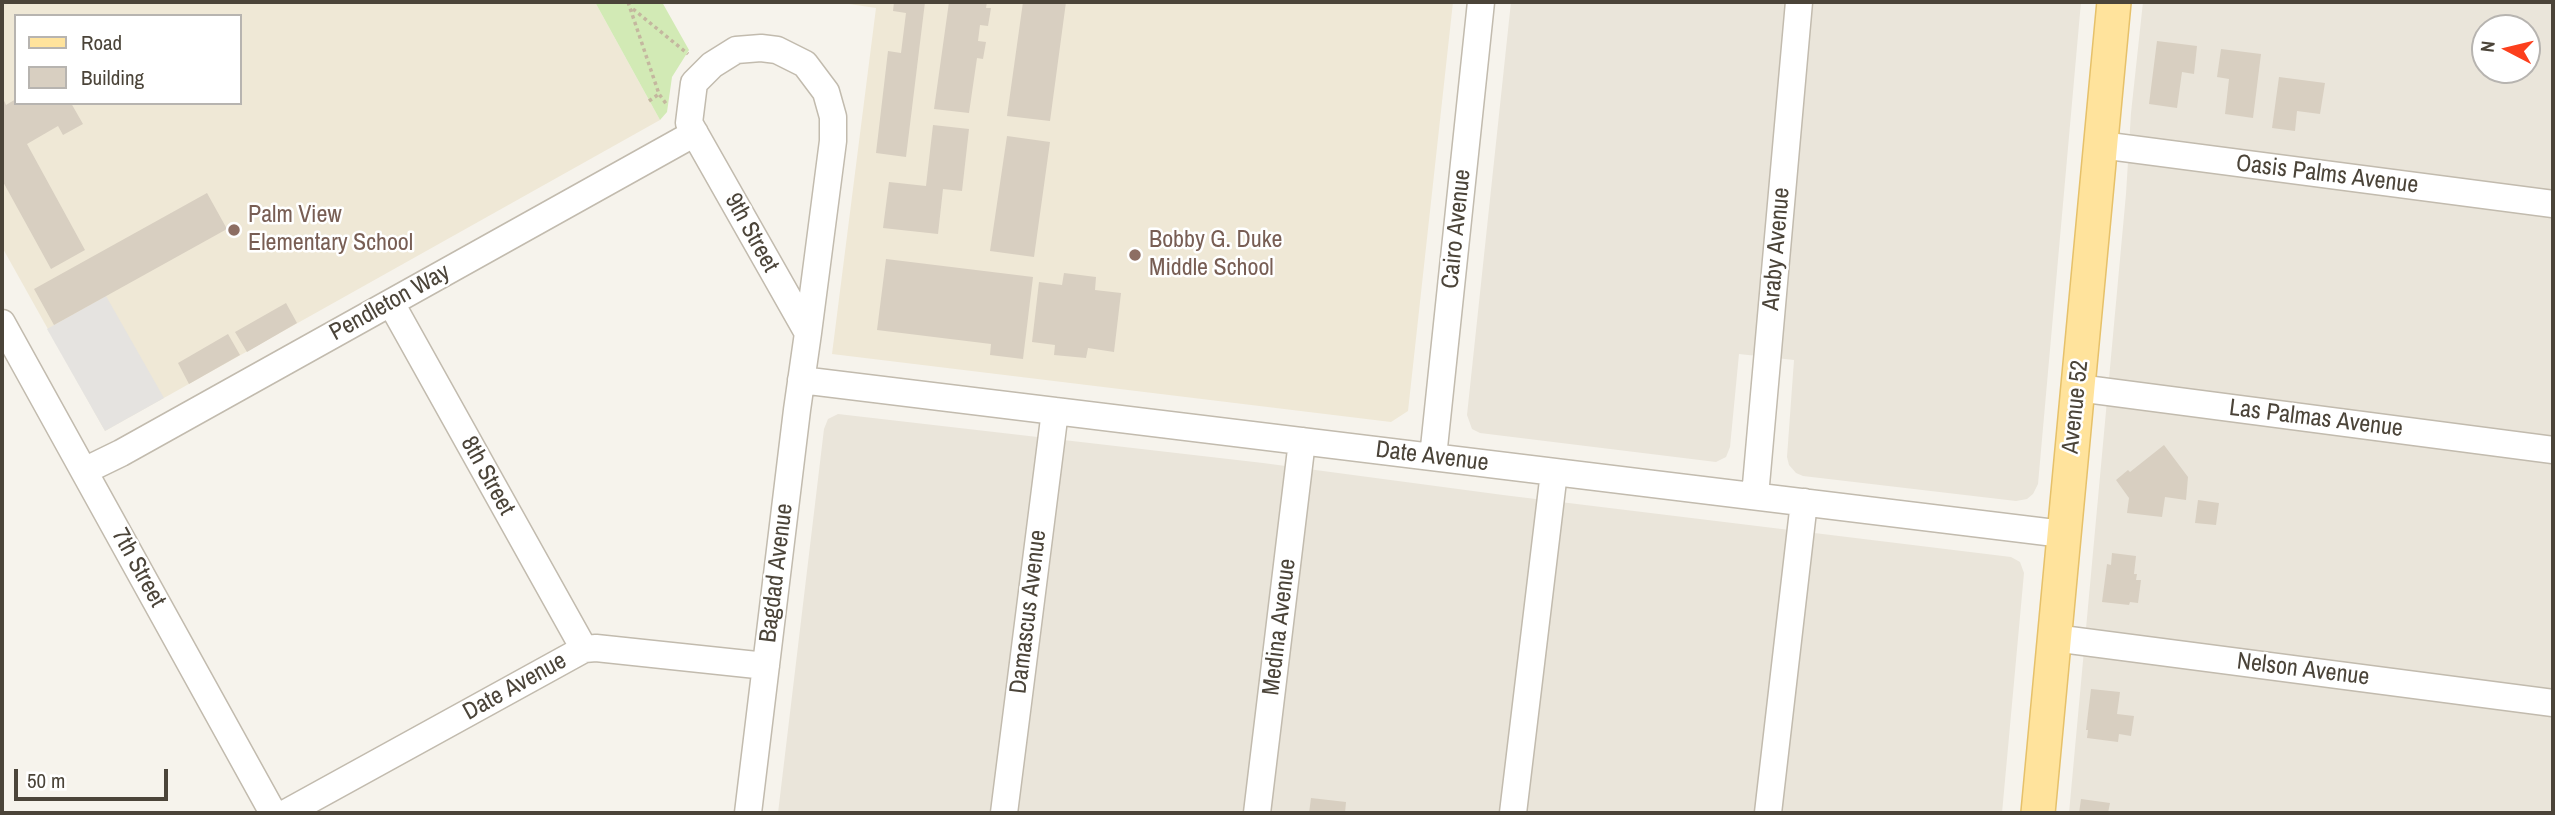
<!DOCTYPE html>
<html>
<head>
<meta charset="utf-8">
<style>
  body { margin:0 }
  #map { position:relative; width:2555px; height:815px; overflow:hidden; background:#f6f3ec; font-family:"Archivo Narrow",sans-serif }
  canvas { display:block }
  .frame { position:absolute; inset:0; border:4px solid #4b4439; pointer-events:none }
  .legend { position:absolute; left:14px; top:14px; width:228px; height:91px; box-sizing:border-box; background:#fff; border:2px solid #b7b4b0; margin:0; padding:9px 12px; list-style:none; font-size:21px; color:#4b4439 }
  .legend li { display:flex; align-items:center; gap:14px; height:35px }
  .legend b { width:35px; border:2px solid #b7b4b0 }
  .north { position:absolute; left:2471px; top:14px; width:70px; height:70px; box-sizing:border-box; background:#fff; border:2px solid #b7b4b0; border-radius:50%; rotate:277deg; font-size:19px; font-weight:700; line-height:28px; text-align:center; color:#4b4439 }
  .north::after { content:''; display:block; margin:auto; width:24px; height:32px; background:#fc3f1d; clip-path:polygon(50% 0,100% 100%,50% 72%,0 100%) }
  .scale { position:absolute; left:14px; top:769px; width:154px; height:32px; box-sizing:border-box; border:4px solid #4b4439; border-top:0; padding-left:9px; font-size:21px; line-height:24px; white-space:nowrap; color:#4b4439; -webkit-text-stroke:5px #fff; paint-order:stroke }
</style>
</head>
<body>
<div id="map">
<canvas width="2555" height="815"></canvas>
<div class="frame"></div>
<ul class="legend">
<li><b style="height:9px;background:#ffe39c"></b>Road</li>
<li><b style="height:19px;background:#d8cfc1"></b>Building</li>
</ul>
<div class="north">N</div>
<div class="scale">50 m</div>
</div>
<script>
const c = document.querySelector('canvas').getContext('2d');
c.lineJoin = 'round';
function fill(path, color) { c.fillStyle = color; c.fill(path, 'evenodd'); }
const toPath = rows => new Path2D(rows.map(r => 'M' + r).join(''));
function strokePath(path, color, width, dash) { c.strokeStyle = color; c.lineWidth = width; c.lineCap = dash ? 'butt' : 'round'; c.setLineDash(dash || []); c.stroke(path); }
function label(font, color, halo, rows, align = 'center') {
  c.font = font + ' "Archivo Narrow",sans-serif'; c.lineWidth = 5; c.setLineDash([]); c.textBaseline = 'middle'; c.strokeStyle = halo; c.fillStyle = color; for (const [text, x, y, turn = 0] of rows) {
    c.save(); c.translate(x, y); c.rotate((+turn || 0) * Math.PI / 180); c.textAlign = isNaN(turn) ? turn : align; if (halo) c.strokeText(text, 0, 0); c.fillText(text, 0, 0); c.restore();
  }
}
const residential = toPath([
  [1511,2,2081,2,2038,484,2033,494,2027,499,2016,501,1803,476,1796,473,1789,465,1787,457,1794,360,1739,354,1730,447,1726,457,1716,462,1480,433,1472,429,1467,415],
  [2143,2,2553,2,2553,813,2069,813,2126,194,2131,113],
  [2485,28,2527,28,2527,70,2485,70],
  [838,414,1263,463,1503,495,2011,557,2020,562,2024,573,2002,813,778,813,824,429,828,419]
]);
const education = toPath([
  [2,2,595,2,660,120,105,431,2,247],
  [16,16,240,16,240,103,16,103],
  [849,2,1453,2,1408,411,1391,422,832,354,876,8,849,4]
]);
const green = toPath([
  [595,2,662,2,689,50,672,77,667,112,660,120]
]);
const parking = toPath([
  [106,296,164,398,105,431,47,329]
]);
const building = toPath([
  [894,2,925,2,906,157,876,153,888,51,901,53,906,13,893,11],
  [949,2,987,2,986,8,991,8,988,26,980,25,978,41,986,42,983,59,977,58,969,113,934,109],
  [1023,2,1066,2,1050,121,1007,116],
  [2157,41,2197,46,2194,74,2182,72,2177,108,2149,104],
  [2221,49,2261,54,2253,118,2225,114,2229,79,2217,77],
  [2279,77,2325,83,2320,114,2297,111,2295,131,2272,128],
  [2,96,6,105,16,99,16,103,71,103,83,124,63,135,58,126,27,144,85,250,51,269,2,180],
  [933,125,969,129,962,191,943,189,938,234,883,228,889,182,926,186],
  [1007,136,1050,142,1034,257,990,251],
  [207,193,227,229,54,325,34,289],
  [886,259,1033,277,1023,359,990,355,991,344,877,330],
  [1064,273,1096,277,1095,290,1121,293,1114,352,1088,348,1086,358,1054,355,1055,345,1032,342,1039,282,1062,285],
  [286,303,297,323,247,352,235,332],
  [228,334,240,355,189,384,178,363],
  [2164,445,2188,477,2186,500,2165,497,2162,517,2127,513,2129,498,2116,480,2128,470,2130,472],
  [2198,500,2219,503,2216,525,2195,523],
  [2112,553,2136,556,2134,574,2137,574,2136,580,2141,580,2138,603,2130,602,2129,605,2102,602,2107,564,2111,565],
  [2091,689,2120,692,2117,714,2134,716,2131,736,2119,734,2118,742,2087,738,2088,730,2086,730],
  [1311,798,1346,802,1345,813,1309,813],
  [2081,799,2110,803,2108,813,2079,813]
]);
const path = toPath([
  [628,2,659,94,667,105],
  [633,9,688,54],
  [649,101,659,94]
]);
const minor = toPath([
  [2101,145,2553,204],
  [391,303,584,649],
  [2,323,273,813],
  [801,380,2063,534],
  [2078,388,2553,450],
  [1433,457,1481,2],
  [84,471,121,453,695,133],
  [1755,496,1799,2],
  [2054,638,2553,703],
  [286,813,584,649,596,648,766,666],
  [748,813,797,410,808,333,833,141,833,117,826,92,805,64,777,50,761,48,736,50,712,65,694,83,689,123,808,333],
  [1004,813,1055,411],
  [1257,813,1302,441],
  [1513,813,1554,472],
  [1768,813,1804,502]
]);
const major = toPath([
  [2038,813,2114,2]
]);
const markers = [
  [234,230,7,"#8d6e63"],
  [1135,255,7,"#8d6e63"]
];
const streetNames = [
  ["Oasis Palms Avenue",2327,175,7],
  ["Cairo Avenue",1457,229,-84],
  ["9th Street",751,233,61],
  ["Araby Avenue",1777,249,-85],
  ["Pendleton Way",390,303,-29],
  ["Avenue 52",2076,407,-84],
  ["Las Palmas Avenue",2316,419,7],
  ["Date Avenue",1432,457,7],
  ["8th Street",487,476,61],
  ["7th Street",138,568,61],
  ["Bagdad Avenue",777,573,-83],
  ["Damascus Avenue",1029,612,-83],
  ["Medina Avenue",1280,627,-83],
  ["Nelson Avenue",2303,670,7],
  ["Date Avenue",515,687,-29]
];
const educationNames = [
  ["Palm View",248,216],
  ["Elementary School",248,244],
  ["Bobby G. Duke",1149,241],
  ["Middle School",1149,269]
];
fill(residential, '#eae5da');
fill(education, '#efe8d6');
fill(green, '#d2eab5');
fill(parking, '#e5e3e0');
fill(building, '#d8cfc1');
strokePath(minor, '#c2bbae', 29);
strokePath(major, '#e6c16a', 36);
strokePath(path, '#c4b79f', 3.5, [3.5, 3.5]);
strokePath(minor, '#fff', 26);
strokePath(major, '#ffe39c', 33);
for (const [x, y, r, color] of markers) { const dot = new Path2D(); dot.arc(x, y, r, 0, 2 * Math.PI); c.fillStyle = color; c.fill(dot); strokePath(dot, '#fff', 2.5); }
label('24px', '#4b4439', '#fff', streetNames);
label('24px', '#785e54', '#fff', educationNames, 'left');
</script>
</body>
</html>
